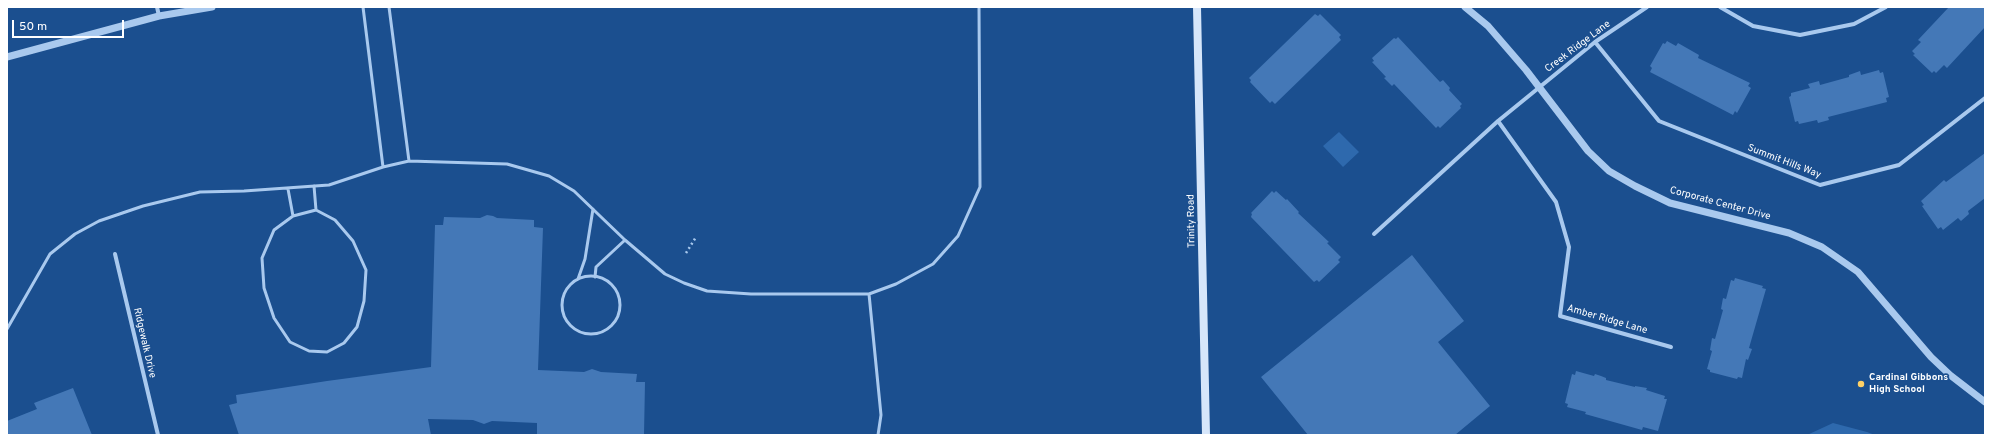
<!DOCTYPE html>
<html>
<head>
<meta charset="utf-8">
<style>
  body { margin:0 }
  #map { position:relative; width:1992px; height:442px; overflow:hidden; background:#1b4f8f; font-family:Overpass,sans-serif }
  canvas { display:block }
  .frame { position:absolute; inset:0; border:8px solid #fff; pointer-events:none }
  .scale { position:absolute; left:12px; top:20px; width:112px; height:18px; box-sizing:border-box; border:2px solid #fff; border-top:0; padding-left:5px; font-size:12px; line-height:14px; white-space:nowrap; color:#fff; -webkit-text-stroke:3px #1b4f8f; paint-order:stroke }
</style>
</head>
<body>
<div id="map">
<canvas width="1992" height="442"></canvas>
<div class="frame"></div>
<div class="scale">50 m</div>
</div>
<script>
const c = document.querySelector('canvas').getContext('2d');
c.lineJoin = 'round';
function fill(path, color) { c.fillStyle = color; c.fill(path, 'evenodd'); }
const toPath = rows => new Path2D(rows.map(r => 'M' + r).join(''));
function strokePath(path, color, width, dash) { c.strokeStyle = color; c.lineWidth = width; c.lineCap = dash ? 'butt' : 'round'; c.setLineDash(dash || []); c.stroke(path); }
function label(font, color, halo, rows, align = 'center') {
  c.font = font + ' Overpass,sans-serif'; c.lineWidth = 3.5; c.setLineDash([]); c.textBaseline = 'middle'; c.strokeStyle = halo; c.fillStyle = color; for (const [text, x, y, turn = 0] of rows) {
    c.save(); c.translate(x, y); c.rotate((+turn || 0) * Math.PI / 180); c.textAlign = isNaN(turn) ? turn : align; if (halo) c.strokeText(text, 0, 0); c.fillText(text, 0, 0); c.restore();
  }
}
const green = toPath([
  [1339,132,1359,152,1343,167,1323,146],
  [1833,423,1867,432,1875,435,1807,435]
]);
const building = toPath([
  [1949,7,1985,7,1985,27,1947,68,1944,65,1936,73,1934,71,1932,73,1913,55,1915,54,1912,51,1921,42,1918,40],
  [1315,14,1318,16,1320,14,1341,35,1339,37,1341,40,1275,104,1272,101,1270,103,1250,82,1251,80,1249,78],
  [1398,37,1440,82,1443,80,1450,88,1449,90,1462,104,1460,106,1461,108,1440,128,1438,126,1436,128,1394,84,1392,86,1384,78,1386,77,1372,62,1374,61,1372,58,1394,38,1396,39],
  [1667,41,1676,46,1678,43,1699,55,1698,58,1750,83,1748,86,1751,88,1737,113,1735,111,1733,115,1650,72,1652,68,1650,66,1663,43,1665,44],
  [1879,70,1880,73,1883,72,1889,97,1886,98,1887,102,1828,117,1829,120,1818,123,1817,120,1799,124,1798,121,1795,122,1789,97,1791,96,1791,93,1810,88,1808,84,1819,81,1820,85,1849,77,1849,75,1860,71,1861,75],
  [1985,153,1985,198,1968,211,1969,214,1961,221,1958,218,1943,230,1941,227,1938,229,1922,206,1924,205,1921,201,1944,180,1946,182],
  [1272,191,1274,193,1276,191,1286,200,1287,199,1299,212,1298,213,1329,242,1327,243,1341,257,1338,260,1340,262,1319,282,1317,280,1314,282,1251,217,1252,214,1251,213],
  [487,215,493,216,497,218,534,220,534,227,543,228,538,370,584,372,592,369,601,372,637,374,636,382,645,382,644,435,537,435,537,423,492,421,484,424,473,420,428,419,431,435,239,435,229,405,237,403,236,395,327,381,431,367,435,225,443,225,444,217,480,218],
  [1412,255,1464,321,1438,342,1490,406,1455,435,1308,435,1261,377],
  [1735,278,1763,286,1762,288,1766,289,1749,348,1752,349,1748,360,1746,359,1742,378,1738,377,1737,379,1710,372,1710,370,1707,369,1712,351,1710,350,1712,338,1715,339,1723,310,1721,309,1723,298,1726,299,1731,280,1734,281],
  [1576,371,1594,376,1595,374,1601,376,1606,378,1606,380,1635,387,1635,386,1647,388,1646,390,1665,396,1664,399,1667,399,1658,431,1643,427,1642,430,1585,414,1586,412,1567,407,1568,404,1565,403,1572,374,1575,375],
  [73,388,92,435,7,435,7,421,37,409,34,403]
]);
const path = toPath([
  [686,253,696,237]
]);
const service = toPath([
  [363,7,383,167],
  [389,7,409,161],
  [314,186,316,210],
  [288,189,293,216],
  [316,210,335,220,353,241,366,270,364,301,357,327,344,343,327,352,309,351,290,342,274,318,264,288,262,258,274,230,293,216,316,210],
  '562 305a29 29 0 1 1 58 0a29 29 0 1 1-58 0Z',
  [595,277,596,267,625,240],
  [578,279,585,259,593,209],
  [869,294,881,415,878,435],
  [7,329,50,254,75,234,99,221,143,206,200,192,244,191,329,185,383,167,409,161,507,164,549,176,574,191,625,240,665,274,684,283,707,291,751,294,869,294,896,284,933,264,958,236,980,187,979,7]
]);
const minor = toPath([
  [157,7,159,16],
  [1720,7,1753,26,1800,35,1854,24,1886,7],
  [1595,42,1659,121,1820,185,1899,165,1985,98],
  [1498,121,1556,202,1569,247,1560,316,1671,347],
  [1374,234,1498,121,1595,42,1647,7],
  [115,254,158,435]
]);
const tertiary = toPath([
  [1465,7,1488,26,1526,70,1588,151,1609,171,1635,186,1670,203,1789,233,1822,247,1858,272,1931,357,1950,375,1985,402],
  [7,57,159,16,212,7]
]);
const secondary = toPath([
  [1197,7,1206,435]
]);
const markers = [
  [1861,384,4,"#ffd166"]
];
const streetNames = [
  ["Creek Ridge Lane",1578,47,-37],
  ["Summit Hills Way",1784,162,21],
  ["Corporate Center Drive",1720,204,15],
  ["Trinity Road",1192,221,-91],
  ["Amber Ridge Lane",1607,320,16],
  ["Ridgewalk Drive",144,343,77]
];
const poiNames = [
  ["Cardinal Gibbons",1869,378],
  ["High School",1869,390]
];
fill(green, '#2e69ad');
fill(building, '#4478b7');
strokePath(path, '#a9c9ee', 2.5, [2, 3]);
strokePath(service, '#a9c9ee', 3);
strokePath(minor, '#a9c9ee', 4);
strokePath(tertiary, '#a9c9ee', 7);
strokePath(secondary, '#d6e6fa', 8);
for (const [x, y, r, color] of markers) { const dot = new Path2D(); dot.arc(x, y, r, 0, 2 * Math.PI); c.fillStyle = color; c.fill(dot); strokePath(dot, '#1b4f8f', 1.5); }
label('10px', '#fff', '#1b4f8f', streetNames);
label('bold 10px', '#fff', '#1b4f8f', poiNames, 'left');
</script>
</body>
</html>
